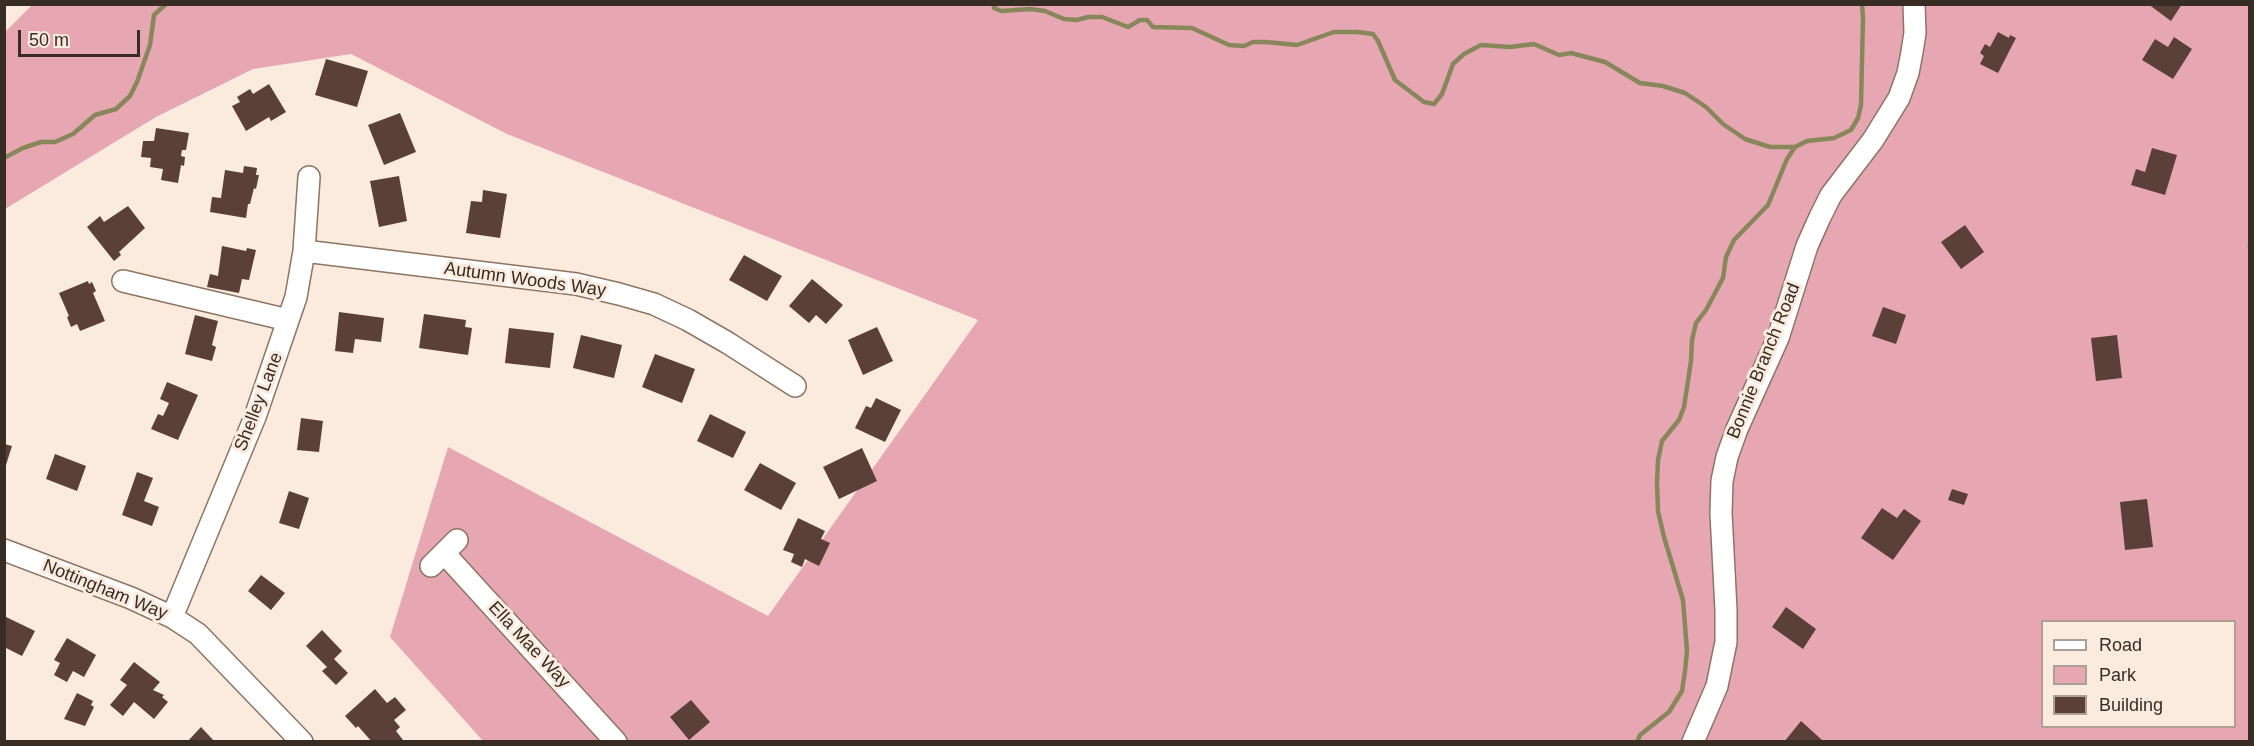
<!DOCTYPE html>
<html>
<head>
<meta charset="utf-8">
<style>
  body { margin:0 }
  #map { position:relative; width:2254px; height:746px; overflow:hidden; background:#fbebde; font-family:Helvetica,sans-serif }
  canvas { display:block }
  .frame { position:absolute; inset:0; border:6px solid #372d25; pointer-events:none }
  .legend { position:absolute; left:2041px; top:620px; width:195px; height:108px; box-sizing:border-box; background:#fbebde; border:2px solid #ad9f94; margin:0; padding:8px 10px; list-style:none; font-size:18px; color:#372d25 }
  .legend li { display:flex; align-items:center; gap:12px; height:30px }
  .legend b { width:30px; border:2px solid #ad9f94 }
  .scale { position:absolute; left:18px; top:30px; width:122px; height:27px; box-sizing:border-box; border:3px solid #372d25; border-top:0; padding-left:8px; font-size:18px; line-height:21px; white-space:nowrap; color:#372d25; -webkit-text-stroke:4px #fbebde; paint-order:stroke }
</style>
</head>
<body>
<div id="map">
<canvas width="2254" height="746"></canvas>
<div class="frame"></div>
<ul class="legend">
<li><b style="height:8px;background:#fff"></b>Road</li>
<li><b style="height:16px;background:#e7a7b2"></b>Park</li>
<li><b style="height:16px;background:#5b3f39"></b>Building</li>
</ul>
<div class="scale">50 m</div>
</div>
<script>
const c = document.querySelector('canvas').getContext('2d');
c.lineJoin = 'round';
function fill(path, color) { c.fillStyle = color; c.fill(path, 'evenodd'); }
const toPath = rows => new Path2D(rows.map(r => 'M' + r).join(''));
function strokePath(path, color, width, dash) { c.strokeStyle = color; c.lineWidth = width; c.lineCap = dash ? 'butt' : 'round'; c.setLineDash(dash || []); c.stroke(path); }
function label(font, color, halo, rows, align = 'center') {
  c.font = font + ' Helvetica,sans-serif'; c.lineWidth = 6; c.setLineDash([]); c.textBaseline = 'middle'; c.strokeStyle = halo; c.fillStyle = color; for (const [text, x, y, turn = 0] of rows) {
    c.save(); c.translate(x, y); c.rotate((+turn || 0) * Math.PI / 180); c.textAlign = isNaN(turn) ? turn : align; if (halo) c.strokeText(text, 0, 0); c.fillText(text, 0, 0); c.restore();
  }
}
const green = toPath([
  [32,5,2249,5,2249,741,483,741,390,637,448,447,768,616,978,320,507,134,351,54,253,69,156,117,5,209,5,32],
  [2042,622,2234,622,2234,726,2042,726]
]);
const stream = toPath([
  [994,4,994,8,1001,11,1030,9,1045,11,1064,19,1077,20,1088,17,1102,17,1128,27,1140,20,1147,20,1153,27,1192,28,1229,45,1244,46,1253,42,1266,42,1297,45,1334,32,1357,32,1373,34,1378,41,1395,80,1424,102,1434,104,1442,94,1453,64,1464,54,1481,45,1510,47,1534,44,1559,55,1571,53,1605,62,1640,83,1663,86,1685,93,1706,107,1723,124,1745,139,1770,147,1795,147],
  [4,158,23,148,41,142,55,142,73,134,95,115,116,109,130,96,137,82,150,45,154,15,166,4],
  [2250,245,2250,248],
  [1637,742,1640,735,1669,712,1682,691,1685,671,1687,651,1683,600,1664,537,1658,511,1657,483,1658,460,1662,441,1679,420,1684,407,1691,361,1692,340,1696,323,1706,310,1723,278,1726,257,1734,240,1768,205,1787,159,1795,147,1807,141,1834,138,1851,130,1858,118,1861,105,1863,18,1862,4]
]);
const building = toPath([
  [2148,4,2182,4,2171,21],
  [1998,32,2009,38,2010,35,2016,38,1998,73,1980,64,1984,56,1980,53,1985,44,1990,47],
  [2174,37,2192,49,2173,79,2142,60,2155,39,2168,47],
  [326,59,368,71,357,107,315,95],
  [269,84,286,112,271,121,269,117,246,131,232,106,240,102,237,97,250,89,253,94],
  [400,113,416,152,384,165,368,125],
  [156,128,189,133,186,150,182,150,181,156,185,157,184,166,181,165,178,183,161,180,163,169,150,167,151,158,141,157,143,141,154,141],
  [2152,148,2177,155,2165,195,2131,185,2136,169,2145,172],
  [244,166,257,168,256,175,259,175,256,189,254,188,250,204,248,204,246,218,210,212,212,197,221,198,225,170,243,173],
  [399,176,407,221,379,227,370,181],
  [483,190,507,194,500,238,466,233,471,201,482,202],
  [128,206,145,228,119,252,121,255,114,261,87,227,100,216,104,222],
  [1965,225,1984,252,1961,269,1941,242],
  [222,246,246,251,247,248,256,250,249,280,242,279,239,293,207,287,210,274,218,276],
  [744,255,782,276,767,301,729,280],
  [812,279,843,305,826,324,816,315,809,323,789,306],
  [88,281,89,284,92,282,96,291,93,293,105,321,80,331,77,324,71,327,67,317,69,316,59,293],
  [1883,307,1906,315,1896,344,1872,336],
  [339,312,384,318,381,342,355,339,353,353,335,351],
  [424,314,466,320,465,327,472,328,468,355,419,348],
  [195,315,218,321,212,345,216,347,212,361,185,354],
  [877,327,893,361,863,375,848,340],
  [509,328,554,333,550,368,505,363],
  [581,335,622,345,614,378,573,368],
  [2117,335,2122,378,2096,381,2091,338],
  [655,354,695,369,682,403,642,387],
  [167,382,198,395,178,440,151,429,158,414,163,416,169,403,160,399],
  [876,398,901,410,885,442,855,428,866,406,871,408],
  [710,414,746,432,733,458,697,441],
  [301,418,323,421,319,452,297,450],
  [4,444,12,446,5,468,4,468],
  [862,448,877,481,839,499,823,467],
  [55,454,86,466,77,491,46,479],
  [760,463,796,483,781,510,744,490],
  [137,472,153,478,144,501,159,507,152,526,122,515],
  [1952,489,1968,494,1964,505,1948,500],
  [289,491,309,498,299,529,279,523],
  [2147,499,2153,547,2125,550,2120,502],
  [1882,508,1897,518,1904,509,1921,521,1893,560,1861,538],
  [798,518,825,531,821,539,830,543,819,566,805,559,802,567,791,562,794,554,783,550],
  [261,575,285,593,271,610,248,591],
  [1786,607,1816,629,1803,649,1772,627],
  [4,616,35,631,22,656,4,647],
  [322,630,342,651,334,659,348,673,336,685,322,671,327,667,306,646],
  [67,638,96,655,84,677,73,671,67,682,54,675,60,663,54,660],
  [134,662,160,682,153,690,164,695,162,697,168,702,154,719,134,702,123,716,110,705,127,685,120,680],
  [375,689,387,703,395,697,406,710,394,720,400,727,396,731,403,740,401,742,372,742,358,726,356,728,345,716],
  [77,693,93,701,91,705,94,707,85,726,64,719],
  [691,700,710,722,689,740,670,717],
  [1801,721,1822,740,1821,742,1784,742],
  [201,727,215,742,187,742]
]);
const minor = toPath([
  [304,251,576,284,619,294,654,304,688,320,728,343,795,386],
  [123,281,288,320],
  [4,550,131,598,172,617,198,634,302,742],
  [444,553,616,742],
  [431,566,457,540],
  [172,617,255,417,296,297,304,251,309,177],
  [1693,742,1717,686,1726,642,1726,610,1721,513,1722,481,1727,457,1737,429,1778,338,1807,246,1820,217,1831,195,1873,140,1899,98,1908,73,1912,52,1915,33,1914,4]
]);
const streetNames = [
  ["Autumn Woods Way",525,280,8],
  ["Bonnie Branch Road",1764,361,-68],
  ["Shelley Lane",259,402,-69],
  ["Nottingham Way",105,590,22],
  ["Ella Mae Way",529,645,47]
];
fill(green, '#e7a7b2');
strokePath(stream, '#88875c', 4.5);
fill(building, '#5b3f39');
strokePath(minor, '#8d7562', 24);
strokePath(minor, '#fff', 21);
label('18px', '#372d25', '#fbebde', streetNames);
</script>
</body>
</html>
